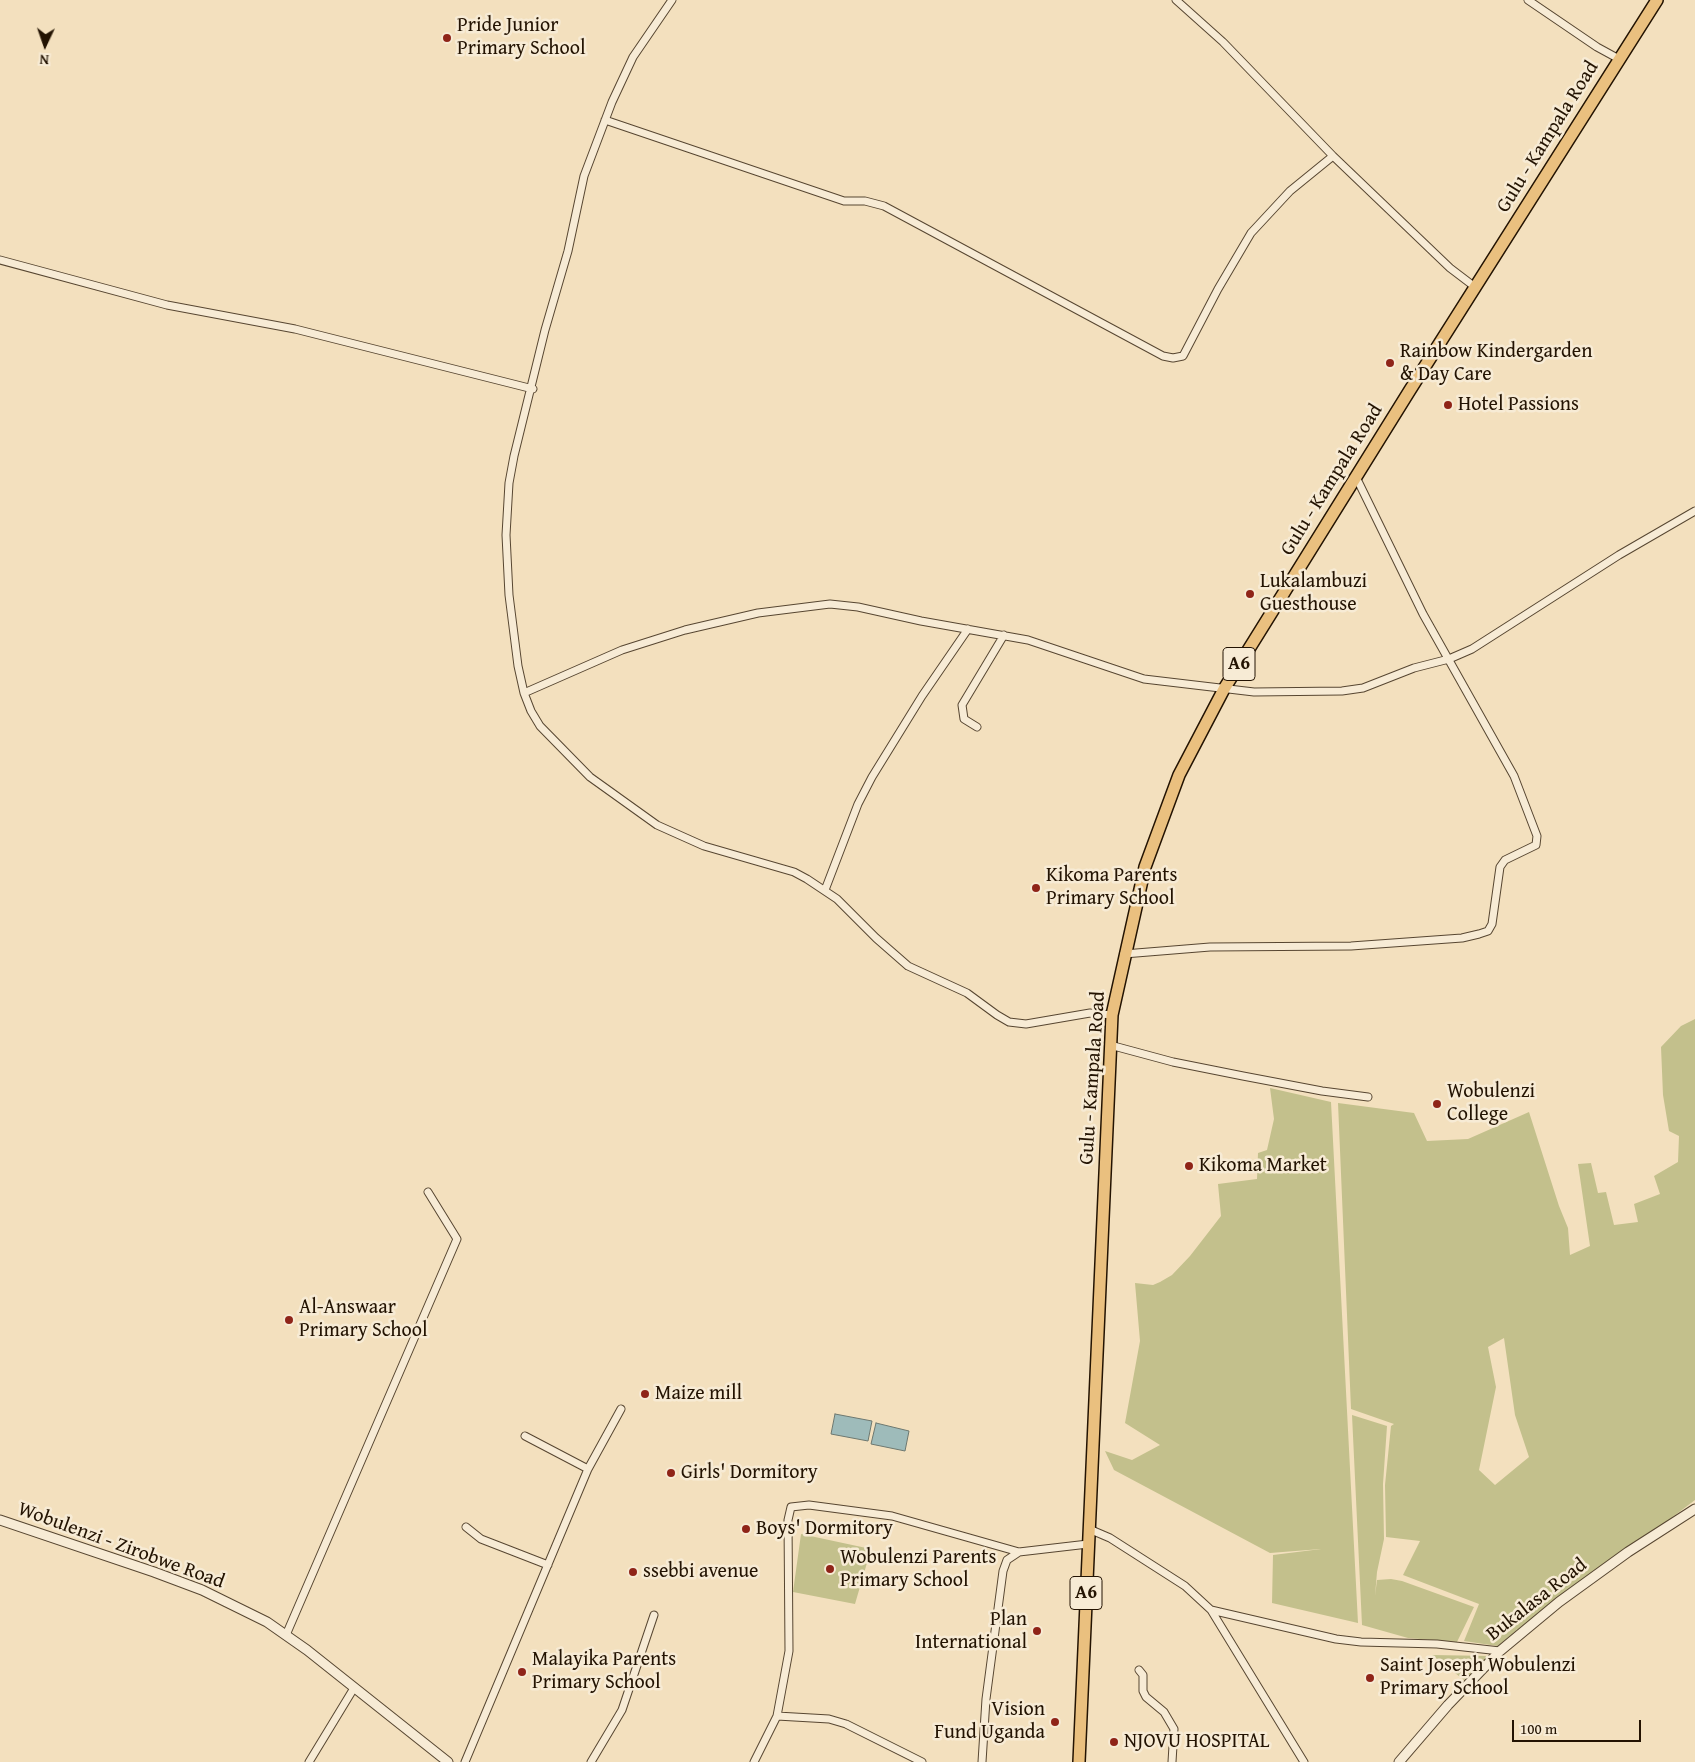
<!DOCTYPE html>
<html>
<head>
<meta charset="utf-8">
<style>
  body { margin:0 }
  #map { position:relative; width:1695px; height:1762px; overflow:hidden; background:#f3e0be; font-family:"Gentium Book Plus",serif }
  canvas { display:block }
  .north { position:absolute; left:20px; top:20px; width:50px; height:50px; -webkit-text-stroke:4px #f7ebd5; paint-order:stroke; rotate:183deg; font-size:14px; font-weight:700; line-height:20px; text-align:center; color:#231302 }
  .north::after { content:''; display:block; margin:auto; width:18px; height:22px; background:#231302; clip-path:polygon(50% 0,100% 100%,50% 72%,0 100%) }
  .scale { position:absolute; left:1512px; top:1720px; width:129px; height:22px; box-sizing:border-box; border:2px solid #231302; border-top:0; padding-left:6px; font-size:15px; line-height:18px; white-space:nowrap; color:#231302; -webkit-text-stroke:4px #f7ebd5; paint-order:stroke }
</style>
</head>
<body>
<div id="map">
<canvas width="1695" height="1762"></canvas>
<div class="north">N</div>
<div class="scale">100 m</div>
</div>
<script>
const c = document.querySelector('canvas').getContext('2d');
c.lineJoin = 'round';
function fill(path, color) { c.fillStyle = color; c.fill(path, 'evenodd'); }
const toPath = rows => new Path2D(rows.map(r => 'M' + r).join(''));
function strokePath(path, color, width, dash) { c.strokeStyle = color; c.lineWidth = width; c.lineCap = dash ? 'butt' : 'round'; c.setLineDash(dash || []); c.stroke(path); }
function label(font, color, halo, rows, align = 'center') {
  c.font = font + ' "Gentium Book Plus",serif'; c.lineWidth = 5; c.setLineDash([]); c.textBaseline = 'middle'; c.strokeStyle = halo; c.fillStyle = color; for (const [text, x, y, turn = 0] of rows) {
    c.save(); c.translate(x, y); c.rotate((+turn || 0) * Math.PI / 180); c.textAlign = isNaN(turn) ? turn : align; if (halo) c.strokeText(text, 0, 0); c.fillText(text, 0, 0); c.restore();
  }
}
const green = toPath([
  [1695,1019,1695,1500,1520,1633,1517,1629,1513,1640,1504,1647,1464,1641,1479,1604,1403,1575,1420,1541,1386,1537,1385,1485,1391,1426,1394,1424,1351,1409,1338,1103,1414,1113,1427,1141,1468,1139,1529,1112,1559,1206,1568,1228,1570,1255,1590,1246,1578,1164,1591,1163,1598,1193,1606,1192,1614,1225,1638,1222,1634,1204,1660,1194,1654,1176,1678,1162,1679,1136,1669,1131,1663,1095,1661,1047,1681,1026],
  [1504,1338,1515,1415,1529,1457,1495,1485,1479,1470,1496,1387,1488,1347],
  [1270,1088,1331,1102,1358,1623,1272,1603,1273,1555,1321,1549,1270,1553,1114,1470,1105,1451,1132,1460,1160,1445,1125,1423,1140,1341,1135,1283,1153,1285,1160,1282,1172,1275,1190,1256,1221,1216,1218,1184,1257,1179,1258,1153,1267,1150,1274,1119],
  [1352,1415,1387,1426,1383,1484,1384,1539,1377,1572,1375,1596,1377,1580,1391,1579,1402,1581,1474,1607,1457,1642,1408,1638,1362,1625],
  [801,1534,871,1549,855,1604,793,1592],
  [1432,1655,1490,1656,1464,1680]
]);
const water = toPath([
  [835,1414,872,1421,868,1441,831,1434,835,1414],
  [876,1423,909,1431,905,1451,871,1444,876,1423]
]);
const minor = toPath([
  [672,0,633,57,612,102,584,176,568,251,545,330,514,456,509,483,506,535,509,595,518,666,524,693,531,711,540,726,590,777,657,825,704,846,794,872,807,879,837,899,876,938,908,966,967,993,997,1015,1009,1022,1026,1024,1090,1013,1112,1015],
  [1176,0,1223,42,1333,156,1450,268,1475,287],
  [1528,0,1597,47,1619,59],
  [605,120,844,201,865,201,884,206,1163,356,1173,358,1183,356,1218,289,1251,233,1290,191,1333,156],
  [0,260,167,305,295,329,533,389],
  [524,693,622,650,685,630,758,613,830,604,858,607,921,621,1028,640,1144,679,1254,692,1342,691,1363,688,1414,668,1449,659,1472,649,1619,555,1695,511],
  [977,727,964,719,962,705,1004,635],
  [825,890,858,804,872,777,922,696,968,629],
  [1124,954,1210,947,1351,946,1462,938,1479,934,1488,931,1492,924,1500,867,1505,860,1536,845,1537,836,1514,776,1423,614,1356,477],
  [1110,1045,1173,1062,1243,1076,1322,1091,1368,1097],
  [525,1436,588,1469],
  [466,1527,481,1539,548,1565],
  [1089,1529,1110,1538,1185,1586,1211,1610,1336,1639,1361,1642,1437,1644,1500,1651],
  [1211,1610,1304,1762],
  [286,1635,457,1239,428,1192],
  [1139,1670,1143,1675,1143,1691,1146,1697,1164,1712,1174,1729,1172,1762],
  [777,1716,829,1719,846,1724,922,1762],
  [309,1762,354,1688],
  [465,1762,588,1469,621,1409],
  [591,1762,622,1710,654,1615],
  [754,1762,777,1716,789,1651,788,1520,791,1507,809,1505,892,1516,1019,1552,1088,1544],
  [982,1762,986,1699,1003,1571,1007,1560,1019,1552]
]);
const tertiary = toPath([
  [0,1520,154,1572,202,1590,267,1622,307,1650,448,1762],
  [1399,1762,1448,1705,1500,1651,1559,1602,1628,1552,1695,1509]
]);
const primary = toPath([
  [1079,1762,1112,1015,1145,867,1179,775,1224,689,1410,390,1657,0]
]);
const markers = [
  [447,38,5,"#8f2418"],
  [1390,363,5,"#8f2418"],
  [1448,405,5,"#8f2418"],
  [1250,594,5,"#8f2418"],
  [1036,888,5,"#8f2418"],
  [1437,1104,5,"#8f2418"],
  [1189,1166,5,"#8f2418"],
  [289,1320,5,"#8f2418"],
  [645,1394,5,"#8f2418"],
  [671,1473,5,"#8f2418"],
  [746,1529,5,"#8f2418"],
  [830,1569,5,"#8f2418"],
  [633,1572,5,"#8f2418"],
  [1037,1631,5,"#8f2418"],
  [522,1672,5,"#8f2418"],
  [1370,1678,5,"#8f2418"],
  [1055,1722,5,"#8f2418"],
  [1114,1742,5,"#8f2418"]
];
const shields = [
  [1239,664,32],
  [1086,1593,32]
];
const shieldNames = [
  ["A6",1239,664],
  ["A6",1086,1593]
];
const poiNames = [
  ["Pride Junior",457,26],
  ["Primary School",457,49],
  ["Rainbow Kindergarden",1400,352],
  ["& Day Care",1400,375],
  ["Hotel Passions",1458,405],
  ["Lukalambuzi",1260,582],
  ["Guesthouse",1260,605],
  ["Kikoma Parents",1046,876],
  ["Primary School",1046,899],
  ["Wobulenzi",1447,1092],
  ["College",1447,1115],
  ["Kikoma Market",1199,1166],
  ["Al-Answaar",299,1308],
  ["Primary School",299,1331],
  ["Maize mill",655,1394],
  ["Girls' Dormitory",681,1473],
  ["Boys' Dormitory",756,1529],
  ["Wobulenzi Parents",840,1558],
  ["Primary School",840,1581],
  ["ssebbi avenue",643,1572],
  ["Plan",1027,1620,"right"],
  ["International",1027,1643,"right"],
  ["Malayika Parents",532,1660],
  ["Primary School",532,1683],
  ["Saint Joseph Wobulenzi",1380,1666],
  ["Primary School",1380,1689],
  ["Vision",1045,1710,"right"],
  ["Fund Uganda",1045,1733,"right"],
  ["NJOVU HOSPITAL",1124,1742]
];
const streetNames = [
  ["Gulu - Kampala Road",1548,137,-58],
  ["Gulu - Kampala Road",1332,480,-58],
  ["Gulu - Kampala Road",1093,1078,-86],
  ["Wobulenzi - Zirobwe Road",121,1546,20],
  ["Bukalasa Road",1537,1600,-38]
];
fill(green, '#c3c08c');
fill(water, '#9ebbba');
strokePath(water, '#6d7870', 1);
strokePath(minor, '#574631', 9);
strokePath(tertiary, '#574631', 11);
strokePath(primary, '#231302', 14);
strokePath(minor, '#f7ebd5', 7);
strokePath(tertiary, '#f7ebd5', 9);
strokePath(primary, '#eac07f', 11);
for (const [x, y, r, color] of markers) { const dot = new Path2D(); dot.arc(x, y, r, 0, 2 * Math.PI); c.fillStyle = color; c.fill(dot); strokePath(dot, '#f7ebd5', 2); }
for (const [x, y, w] of shields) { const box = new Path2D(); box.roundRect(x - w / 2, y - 16.5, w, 33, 4); c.fillStyle = '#f7ebd5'; c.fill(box); strokePath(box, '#231302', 1); }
label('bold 19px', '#231302', null, shieldNames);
label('20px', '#231302', '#f7ebd5', poiNames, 'left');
label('20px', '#231302', '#f7ebd5', streetNames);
</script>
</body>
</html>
